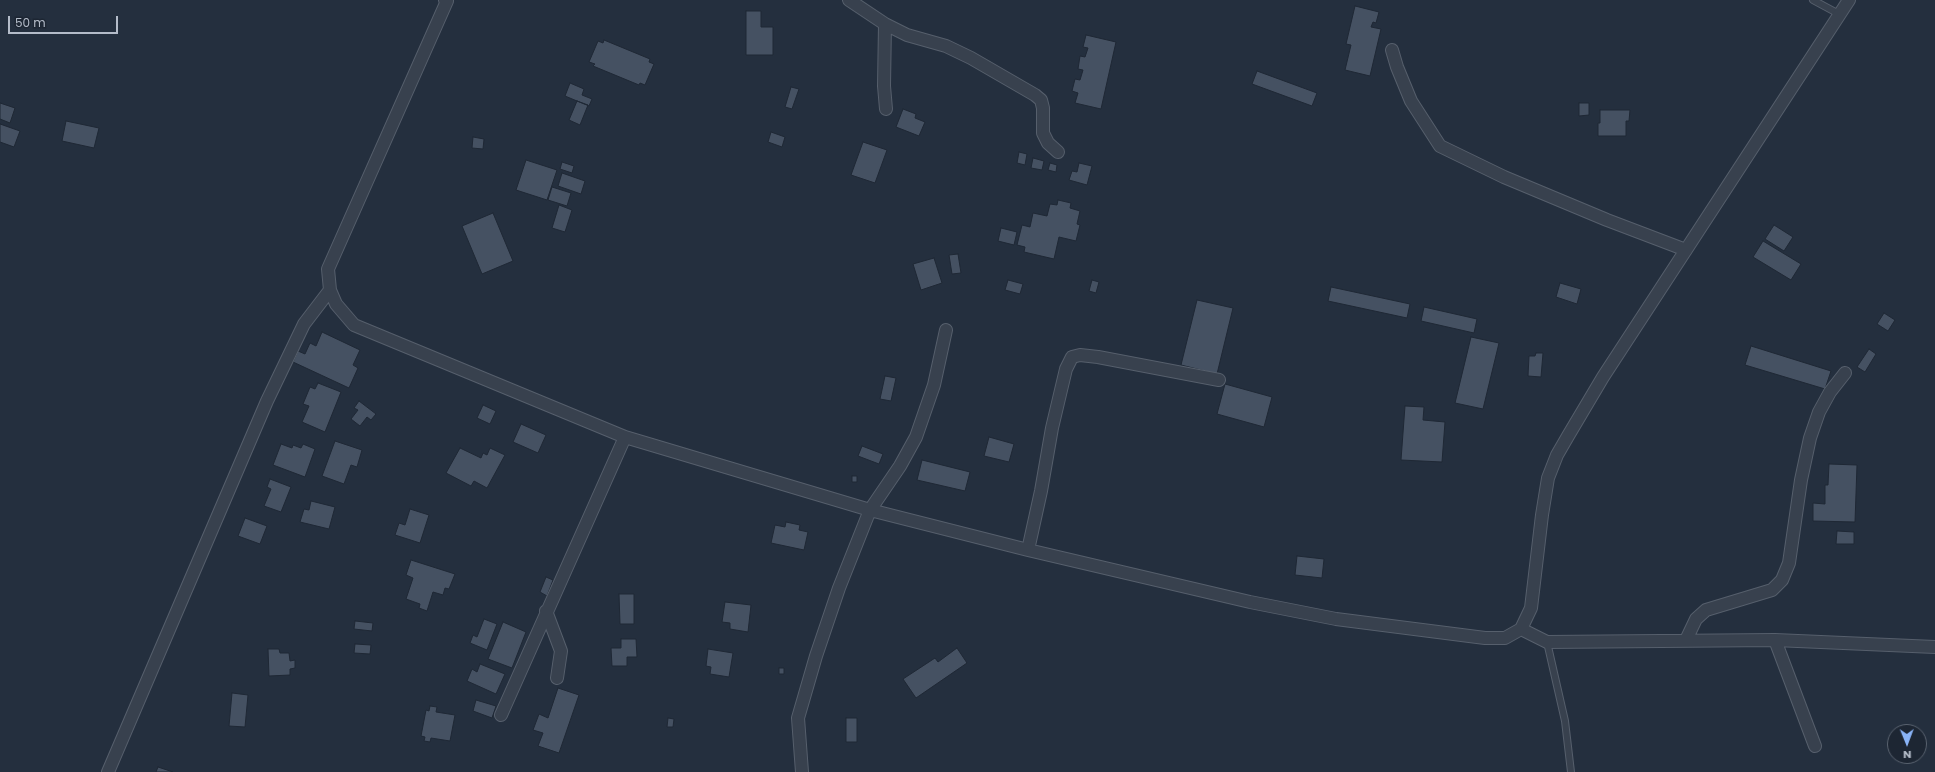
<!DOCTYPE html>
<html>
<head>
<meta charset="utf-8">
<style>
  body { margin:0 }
  #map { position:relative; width:1935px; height:772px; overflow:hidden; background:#242f3e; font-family:Poppins,sans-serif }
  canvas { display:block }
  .north { position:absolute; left:1887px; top:724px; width:40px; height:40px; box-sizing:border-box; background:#1d2633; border:1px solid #59626f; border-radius:50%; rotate:179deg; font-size:11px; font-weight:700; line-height:16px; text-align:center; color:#b4bcc9 }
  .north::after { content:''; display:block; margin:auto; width:14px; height:18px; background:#8ab4f8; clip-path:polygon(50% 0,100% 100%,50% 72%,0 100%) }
  .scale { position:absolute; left:8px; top:16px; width:110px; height:18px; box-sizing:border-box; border:2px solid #b4bcc9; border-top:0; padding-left:5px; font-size:12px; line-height:14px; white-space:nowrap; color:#b4bcc9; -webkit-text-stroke:3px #1d2633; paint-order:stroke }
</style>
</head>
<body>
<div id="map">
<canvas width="1935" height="772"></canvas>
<div class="north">N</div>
<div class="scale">50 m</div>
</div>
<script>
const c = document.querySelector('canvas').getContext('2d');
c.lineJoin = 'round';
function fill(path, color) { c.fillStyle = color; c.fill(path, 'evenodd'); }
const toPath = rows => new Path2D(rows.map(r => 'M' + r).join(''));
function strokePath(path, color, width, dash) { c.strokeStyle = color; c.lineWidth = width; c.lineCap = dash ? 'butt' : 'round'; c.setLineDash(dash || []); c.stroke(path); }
const building = toPath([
  [1355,6,1379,12,1376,23,1373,22,1371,27,1381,29,1370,76,1345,70,1351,45,1346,44,1355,6],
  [746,11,761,11,761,27,773,27,773,55,746,55,746,11],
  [1086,35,1116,42,1101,109,1075,103,1078,93,1072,91,1075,79,1080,80,1083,70,1078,69,1080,56,1085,57,1088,48,1083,47,1086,35],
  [604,40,650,59,649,62,654,64,645,85,640,83,639,85,593,66,595,64,589,62,598,41,603,43,604,40],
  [1257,71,1317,93,1312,106,1252,84,1257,71],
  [570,83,584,89,582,95,592,99,589,106,565,96,570,83],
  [791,87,799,89,792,109,785,107,791,87],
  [577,101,588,105,580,125,569,120,577,101],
  [0,103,15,108,10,123,0,119,0,103],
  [1579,103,1589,103,1589,115,1579,116,1579,103],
  [903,109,916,114,915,118,925,122,919,136,896,127,903,109],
  [1600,110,1630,110,1629,121,1626,121,1626,136,1598,136,1598,123,1600,123,1600,110],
  [66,121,99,128,94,148,62,141,66,121],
  [0,124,20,131,14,147,0,142,0,124],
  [771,132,785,137,782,147,768,142,771,132],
  [473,137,484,139,483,149,472,148,473,137],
  [863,142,887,150,875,183,851,175,863,142],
  [1019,152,1027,154,1025,165,1017,163,1019,152],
  [1033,158,1044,161,1042,170,1031,168,1033,158],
  [526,160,557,170,547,200,516,190,526,160],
  [562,162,574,166,572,173,560,169,562,162],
  [1050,163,1057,165,1056,172,1048,170,1050,163],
  [1079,163,1092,166,1087,185,1069,180,1072,171,1077,172,1079,163],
  [562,173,585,181,581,194,558,186,562,173],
  [552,187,571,193,567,206,548,200,552,187],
  [1058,200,1071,203,1070,208,1080,211,1077,224,1080,225,1076,241,1059,237,1054,259,1024,252,1025,247,1017,245,1022,225,1030,227,1033,213,1047,216,1050,204,1057,205,1058,200],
  [559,205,572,210,565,232,552,228,559,205],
  [493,213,513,261,482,274,462,226,493,213],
  [1774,225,1793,237,1784,251,1765,239,1774,225],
  [1001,228,1017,232,1014,245,998,241,1001,228],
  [1763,241,1801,264,1791,280,1753,257,1763,241],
  [958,254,961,273,952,274,949,255,958,254],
  [934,258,942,283,921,290,913,264,934,258],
  [1008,280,1023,284,1020,294,1005,290,1008,280],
  [1092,280,1099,282,1096,293,1089,291,1092,280],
  [1560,283,1581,289,1577,304,1556,297,1560,283],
  [1331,287,1410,304,1407,318,1328,301,1331,287],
  [1197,300,1233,308,1217,374,1181,365,1197,300],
  [1424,307,1477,319,1474,333,1421,321,1424,307],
  [1884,313,1895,320,1888,331,1877,324,1884,313],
  [322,332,360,350,353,365,358,368,349,388,293,362,298,351,305,354,310,343,316,346,322,332],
  [1471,337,1499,343,1483,409,1455,403,1471,337],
  [1751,346,1831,371,1825,389,1745,365,1751,346],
  [1869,349,1876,354,1865,372,1857,367,1869,349],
  [1536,353,1543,353,1541,377,1528,376,1529,356,1535,356,1536,353],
  [885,376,896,378,891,401,880,399,885,376],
  [318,383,341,392,325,432,302,422,309,406,303,404,310,387,315,389,318,383],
  [1225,384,1272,397,1264,427,1217,414,1225,384],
  [359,401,376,414,371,420,367,417,360,426,351,419,358,410,354,408,359,401],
  [483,405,496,411,490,424,477,418,483,405],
  [1405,406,1424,407,1423,420,1445,422,1442,462,1401,460,1405,406],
  [521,424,546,435,538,453,513,442,521,424],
  [989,437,1014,444,1009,462,984,456,989,437],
  [335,441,362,450,357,467,351,465,344,484,322,476,335,441],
  [281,444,292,448,293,445,301,448,303,444,315,449,305,477,273,465,281,444],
  [862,446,883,454,879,464,858,456,862,446],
  [460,448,481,458,483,453,487,455,490,448,505,455,487,488,474,481,471,486,446,473,460,448],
  [922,460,970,472,965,491,917,480,922,460],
  [1829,464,1857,465,1855,522,1813,521,1813,503,1825,504,1825,485,1828,485,1829,464],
  [852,476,857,476,857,482,852,482,852,476],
  [270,479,291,487,281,512,264,506,271,489,267,487,270,479],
  [311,501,335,507,329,529,300,522,304,509,309,510,311,501],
  [410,509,429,515,420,543,395,535,399,523,405,525,410,509],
  [245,518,267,526,260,544,238,536,245,518],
  [786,522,800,525,799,530,808,532,804,550,771,543,775,525,785,527,786,522],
  [1837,531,1854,532,1854,544,1836,544,1837,531],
  [1297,556,1324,559,1322,578,1295,575,1297,556],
  [411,560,455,574,449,589,445,588,443,595,433,592,427,611,419,608,420,604,406,599,413,578,406,575,411,560],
  [546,577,553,580,547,596,540,592,546,577],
  [619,594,634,594,634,624,620,624,619,594],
  [725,602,751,605,748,632,730,629,730,623,722,622,725,602],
  [484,619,497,624,487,650,470,643,473,635,477,637,484,619],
  [355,621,373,623,372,631,354,629,355,621],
  [503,622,526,632,512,668,488,659,503,622],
  [621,639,636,639,637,657,627,657,627,666,612,666,611,648,621,648,621,639],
  [355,644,371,645,370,654,354,653,355,644],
  [957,648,967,663,916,698,903,679,935,658,938,662,957,648],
  [268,649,279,649,280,653,289,653,290,661,295,660,295,668,290,669,290,675,269,676,268,649],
  [708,649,733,653,729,677,710,674,711,667,706,666,708,649],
  [480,664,505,674,496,694,467,681,472,669,477,672,480,664],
  [779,668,784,668,784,674,779,674,779,668],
  [558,688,579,695,559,753,538,746,543,733,533,730,539,714,548,718,558,688],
  [232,693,248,695,245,727,229,726,232,693],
  [476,700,496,706,492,718,473,711,476,700],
  [430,706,437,707,436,712,455,715,450,741,431,738,430,742,424,741,425,737,421,736,426,710,429,711,430,706],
  [668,718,674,719,673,727,667,727,668,718],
  [846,718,857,718,857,742,846,742,846,718],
  [158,767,173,772,156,772,158,767]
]);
const lane = toPath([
  [1813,0,1839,14],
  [1547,642,1565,721,1571,772]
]);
const street = toPath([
  [445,0,447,1,328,269,330,290,336,304,354,325,625,437,870,510,1028,550,1250,602,1336,619,1485,638,1505,638,1521,629,1531,608,1542,515,1548,478,1557,455,1568,436,1603,377,1849,0],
  [849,0,885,24,907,35,946,46,971,58,1035,95,1041,100,1043,108,1043,133,1048,143,1058,152],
  [885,24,884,86,886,109],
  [1392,50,1397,67,1411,101,1440,146,1504,177,1607,220,1686,250],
  [1028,550,1041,491,1052,428,1066,369,1072,357,1080,355,1098,357,1219,380],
  [546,611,561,651,557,678],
  [1521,629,1547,642,1775,640,1935,647],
  [1686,640,1696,619,1706,610,1772,590,1782,580,1789,563,1801,480,1810,438,1819,412,1830,392,1845,373],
  [1775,640,1815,746],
  [501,715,625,437],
  [108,772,267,401,304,324,330,290],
  [802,772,798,718,816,656,839,588,870,510,900,466,916,437,934,385,946,330]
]);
fill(building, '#455162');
strokePath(building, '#1f2835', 1);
strokePath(lane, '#565f6c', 8);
strokePath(street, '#565f6c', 14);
strokePath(lane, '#38414e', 6);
strokePath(street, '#38414e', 12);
</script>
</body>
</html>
